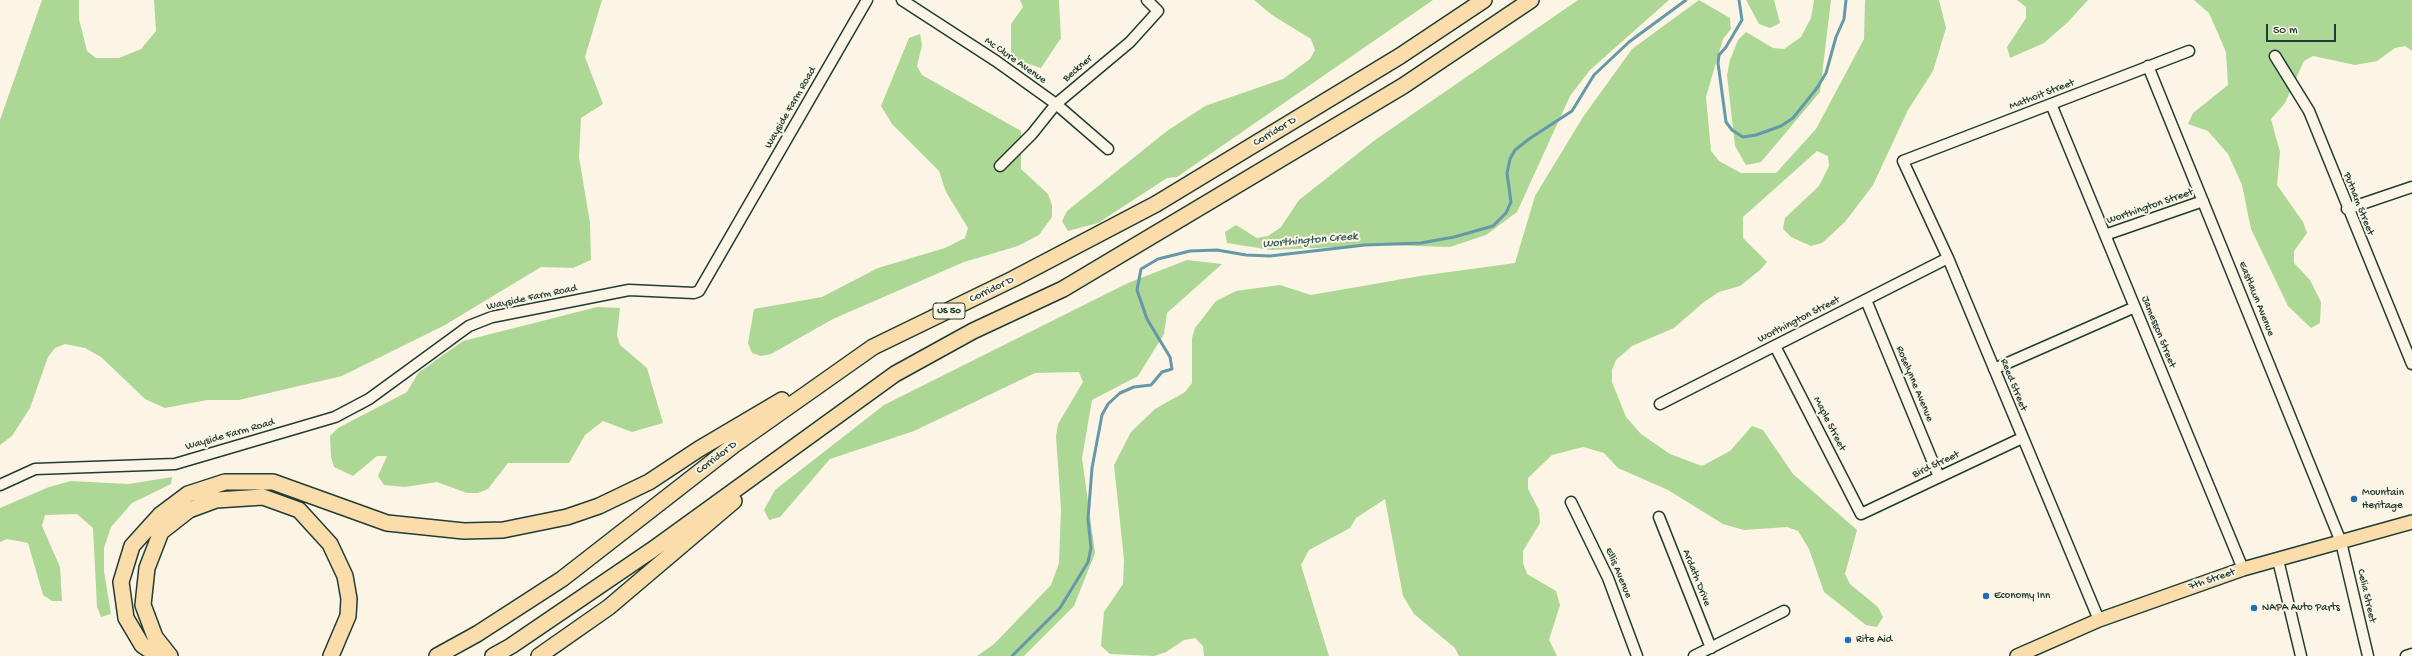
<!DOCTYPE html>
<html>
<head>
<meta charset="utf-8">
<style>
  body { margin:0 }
  #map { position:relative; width:2412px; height:656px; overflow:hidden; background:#fcf5e5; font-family:"Gochi Hand",sans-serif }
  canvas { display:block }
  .scale { position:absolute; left:2266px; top:24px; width:70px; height:18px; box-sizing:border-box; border:2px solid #1f3d34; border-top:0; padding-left:5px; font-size:12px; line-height:14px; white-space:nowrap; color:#1f3d34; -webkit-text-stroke:3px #fcf5e5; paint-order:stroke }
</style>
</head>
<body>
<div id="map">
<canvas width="2412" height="656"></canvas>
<div class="scale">50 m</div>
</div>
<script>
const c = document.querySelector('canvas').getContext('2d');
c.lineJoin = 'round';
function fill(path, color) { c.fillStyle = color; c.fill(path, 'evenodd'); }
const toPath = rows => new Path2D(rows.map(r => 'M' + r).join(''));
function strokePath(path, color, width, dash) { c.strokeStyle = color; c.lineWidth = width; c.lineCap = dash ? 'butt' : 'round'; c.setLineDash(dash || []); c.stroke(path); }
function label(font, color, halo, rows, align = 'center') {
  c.font = font + ' "Gochi Hand",sans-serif'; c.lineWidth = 4; c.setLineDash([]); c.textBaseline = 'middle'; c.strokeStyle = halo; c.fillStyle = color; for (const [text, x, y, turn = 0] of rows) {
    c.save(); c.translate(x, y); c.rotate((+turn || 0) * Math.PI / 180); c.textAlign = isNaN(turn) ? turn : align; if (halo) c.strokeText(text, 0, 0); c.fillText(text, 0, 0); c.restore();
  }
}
const green = toPath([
  [42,0,79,0,79,19,87,51,96,58,119,58,141,49,156,31,154,0,602,0,585,57,603,104,581,118,579,157,590,223,591,260,573,268,541,267,445,325,342,376,239,400,207,400,165,408,145,399,101,357,85,348,65,344,55,348,48,357,30,408,12,436,0,445,0,120],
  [1020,0,1059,0,1061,38,1041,68,1011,58,1011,24,1023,7],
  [1254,0,1433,0,1177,177,1167,178,1098,223,1068,231,1062,221,1067,211,1167,131,1205,106,1283,79,1310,59,1315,50,1311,39,1272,15],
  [1578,0,1669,0,1590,70,1570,96,1517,212,1486,235,1450,247,1383,245,1271,250,1227,243,1225,232,1236,225,1257,238,1268,236,1281,227,1299,200,1375,140],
  [1699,0,1730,18,1731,29,1723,39,1706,97,1711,151,1719,161,1741,173,1776,173,1816,129,1864,39,1865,0,1939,0,1946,28,1933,71,1908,110,1873,185,1845,222,1822,243,1811,246,1791,237,1783,229,1785,218,1819,186,1829,166,1828,156,1817,151,1743,217,1743,238,1767,262,1760,270,1740,286,1719,292,1704,302,1674,328,1632,346,1616,360,1612,370,1612,382,1626,417,1641,434,1670,454,1702,466,1730,451,1752,426,1763,430,1793,474,1857,530,1845,574,1850,584,1878,607,1883,617,1877,627,1866,625,1824,592,1809,549,1798,531,1787,527,1744,530,1723,524,1668,490,1618,468,1604,453,1583,447,1552,455,1528,478,1528,489,1539,510,1540,523,1523,551,1523,563,1527,574,1556,591,1560,605,1549,640,1557,656,1459,656,1455,648,1414,614,1403,596,1385,499,1356,518,1350,528,1309,550,1301,565,1329,656,1204,656,1203,646,1195,638,1184,640,1166,652,1154,656,1110,654,1101,646,1104,612,1123,584,1124,560,1114,465,1131,432,1155,409,1185,392,1192,383,1192,338,1195,328,1216,301,1236,291,1280,285,1311,295,1420,276,1515,263,1535,196,1583,117,1632,49],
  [1746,0,1774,0,1780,23,1770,28,1759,24],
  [1814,0,1831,0,1820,92,1761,162,1746,165,1735,146,1727,75,1730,60,1738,40,1746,32,1773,48,1784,49,1801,37,1811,18],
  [2017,0,2088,0,2067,23,2044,43,2010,58,2007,47,2026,18,2026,7],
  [2194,0,2412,0,2412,51,2405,46,2395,48,2377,61,2355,65,2313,56,2304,61,2285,103,2271,119,2280,152,2277,185,2303,222,2307,233,2294,251,2294,263,2310,280,2321,302,2320,323,2311,328,2288,306,2251,229,2242,185,2228,154,2208,131,2188,124,2193,113,2228,85,2226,52,2209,13],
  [920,34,922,45,917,66,922,75,1021,131,1021,169,1048,194,1052,205,1052,217,1039,235,1018,246,964,262,833,319,771,354,761,356,752,353,748,343,754,309,822,297,878,268,945,248,965,238,968,228,946,192,939,171,892,124,881,106,909,38],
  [1187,260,1222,264,1167,313,1164,334,1138,376,1092,400,1082,458,1095,553,1074,606,1024,656,977,656,994,644,1051,585,1059,563,1061,509,1056,436,1058,424,1083,382,1079,372,1035,373,914,431,830,459,780,517,769,520,764,510,775,490,884,405,1128,283],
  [597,307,620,308,617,335,620,345,647,368,663,423,632,432,603,421,585,435,569,463,508,463,488,489,478,493,467,493,437,482,405,487,384,485,378,476,387,456,377,456,353,476,334,467,331,457,330,436,338,428,407,392,418,373,463,341],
  [172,477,171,484,132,503,111,527,104,548,104,571,111,614,101,617,97,607,93,528,77,514,45,515,42,526,60,567,62,601,52,601,43,595,28,543,7,539,0,542,0,508,49,487,71,481,129,484]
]);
const stream = toPath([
  [1739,0,1742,20,1726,47,1719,55,1718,63,1726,122,1732,130,1743,137,1756,135,1781,126,1793,118,1817,88,1826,73,1836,37,1844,19,1846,0],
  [1012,656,1060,608,1088,562,1091,548,1088,519,1092,468,1102,415,1108,404,1120,393,1134,387,1151,385,1162,372,1172,369,1170,357,1147,319,1137,290,1141,269,1158,259,1190,251,1217,250,1246,255,1270,256,1365,245,1421,243,1454,237,1493,226,1506,213,1511,202,1507,173,1510,159,1515,150,1529,139,1572,111,1594,75,1629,42,1686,0]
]);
const minor = toPath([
  [902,0,996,61,1056,104,1108,149],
  [2275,56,2309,111,2412,364],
  [2148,66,2341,542,2368,656],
  [2051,104,2243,569],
  [1000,166,1032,134,1056,104,1130,42,1158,11,1147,0],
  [2347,209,2412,187],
  [2105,235,2203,201],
  [1866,300,1939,477],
  [1775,346,1861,514,2022,438],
  [1994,369,2135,307],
  [1660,404,1948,258],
  [0,485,35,469,175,464,335,417,369,399,469,326,492,317,629,290,694,293,699,291,867,0],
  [1571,502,1608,578,1637,656],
  [1659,517,1711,648],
  [2278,560,2301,656],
  [2099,620,1948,258,1903,161,2189,51],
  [1694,656,1784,611],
  [2406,656,2412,654]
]);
const major = toPath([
  [2017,656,2099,620,2243,569,2412,522]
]);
const highway = toPath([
  [158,656,142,645,126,618,121,582,132,546,160,515,188,494,225,482,273,482,387,523,464,531,503,530,567,517,599,506,649,482,699,449,782,400],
  [170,656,155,637,143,605,147,568,161,532,189,510,216,500,263,497,299,510,330,544,345,576,349,599,348,616,331,656],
  [437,656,477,634,562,579,734,445,873,347,1013,279,1156,204,1400,56,1484,0],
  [493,656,511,646,652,550,895,374,973,331,1063,289,1403,86,1531,0],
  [539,656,609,607,734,501]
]);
const markers = [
  [2354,499,4,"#1f6fb2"],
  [1986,596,4,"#1f6fb2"],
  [2254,608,4,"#1f6fb2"],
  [1848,640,4,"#1f6fb2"]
];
const shields = [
  [949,311,32]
];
const shieldNames = [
  ["US 50",949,311]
];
const streetNames = [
  ["Mc Clure Avenue",1015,61,35],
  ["Beckner",1078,69,-41],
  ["Mathoit Street",2042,95,-21],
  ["Wayside Farm Road",791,108,-60],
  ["Corridor D",1275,132,-31],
  ["Putnam Street",2358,204,68],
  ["Worthington Street",2150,207,-19],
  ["Corridor D",992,290,-26],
  ["Wayside Farm Road",532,298,-12],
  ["Eastlawn Avenue",2256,299,68],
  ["Worthington Street",1799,320,-27],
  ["Jamesson Street",2158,332,68],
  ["Roselynne Avenue",1914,384,67],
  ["Reed Street",2013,385,68],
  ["Maple Street",1829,424,63],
  ["Wayside Farm Road",230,435,-16],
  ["Corridor D",717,458,-37],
  ["Bird Street",1936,465,-25],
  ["Ellis Avenue",1618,573,67],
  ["Ardath Drive",1696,578,68],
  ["7th Street",2212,580,-19],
  ["Celia Street",2366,596,77]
];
const poiNames = [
  ["Mountain",2362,493],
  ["Heritage",2362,506],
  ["Economy Inn",1994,596],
  ["NAPA Auto Parts",2262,608],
  ["Rite Aid",1856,640]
];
const waterNames = [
  ["Worthington Creek",1310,241,-5]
];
fill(green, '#acd795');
strokePath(stream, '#6598a8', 3);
strokePath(minor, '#1f3d34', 13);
strokePath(major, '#1f3d34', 16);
strokePath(highway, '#1f3d34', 18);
strokePath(minor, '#fcf5e5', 10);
strokePath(major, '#faddab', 13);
strokePath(highway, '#faddab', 15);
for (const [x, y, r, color] of markers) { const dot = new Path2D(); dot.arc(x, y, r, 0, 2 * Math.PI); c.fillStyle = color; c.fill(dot); strokePath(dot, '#fcf5e5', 1.5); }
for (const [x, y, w] of shields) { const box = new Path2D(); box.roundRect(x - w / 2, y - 8, w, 16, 3); c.fillStyle = '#fcf5e5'; c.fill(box); strokePath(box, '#1f3d34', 1); }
label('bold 10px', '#1f3d34', null, shieldNames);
label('11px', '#1f3d34', '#fcf5e5', streetNames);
label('11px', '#1f3d34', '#fcf5e5', poiNames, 'left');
label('italic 12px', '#365b5b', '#fcf5e5', waterNames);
</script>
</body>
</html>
